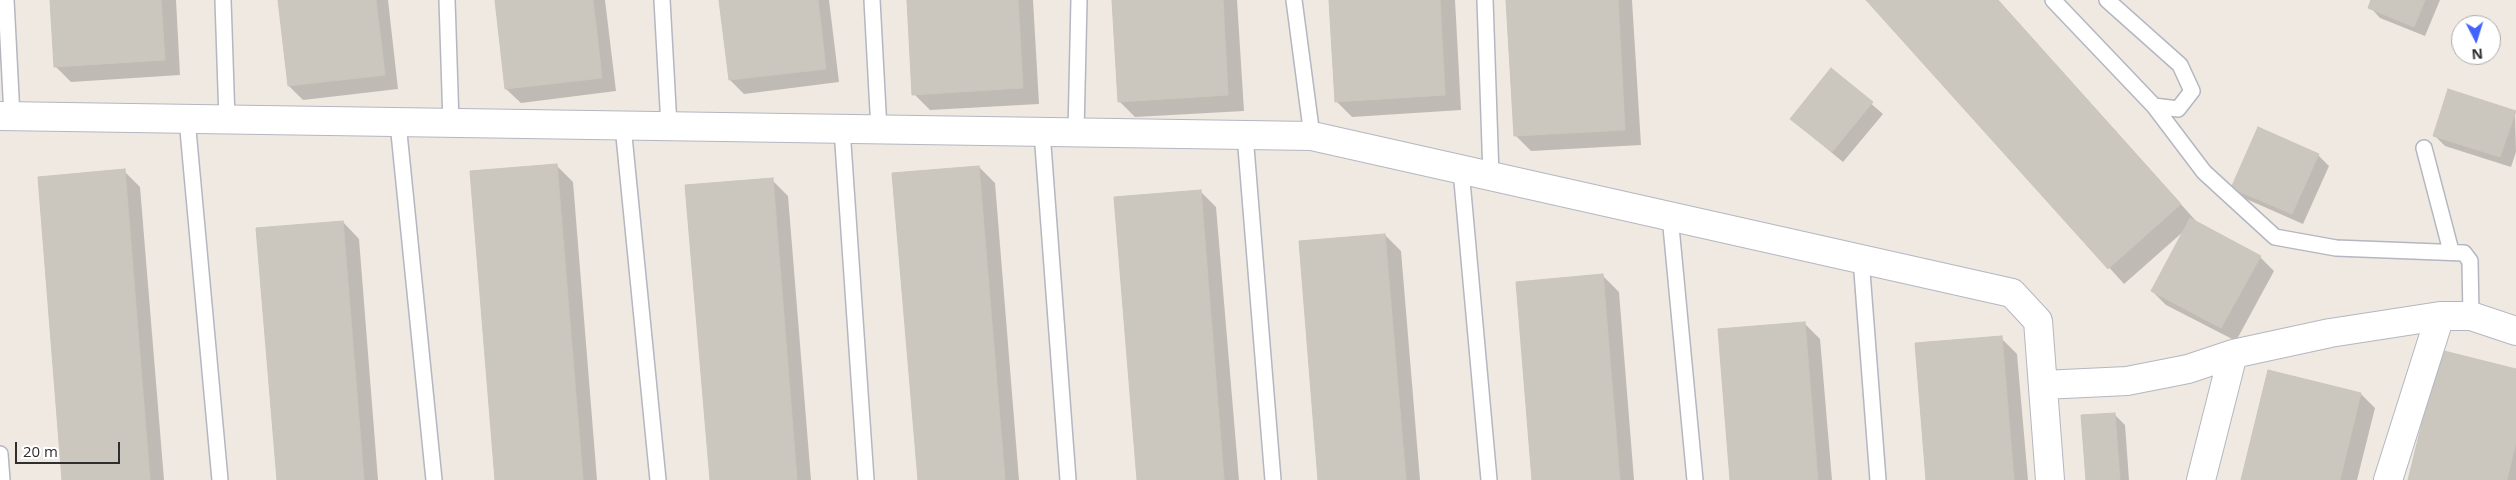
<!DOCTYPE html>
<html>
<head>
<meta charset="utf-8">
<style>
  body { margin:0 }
  #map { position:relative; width:2516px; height:480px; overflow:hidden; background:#efe9e1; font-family:"Open Sans",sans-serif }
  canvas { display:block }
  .north { position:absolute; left:2451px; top:15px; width:50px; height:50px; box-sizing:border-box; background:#fff; border:1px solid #ababab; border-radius:50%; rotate:175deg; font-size:14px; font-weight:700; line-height:20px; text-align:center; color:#2e2e2e }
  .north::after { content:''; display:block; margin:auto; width:18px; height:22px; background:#4264fb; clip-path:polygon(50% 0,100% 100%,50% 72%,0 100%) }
  .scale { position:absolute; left:15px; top:442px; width:105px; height:22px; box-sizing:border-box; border:2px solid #2e2e2e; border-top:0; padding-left:6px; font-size:15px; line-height:18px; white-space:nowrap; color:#2e2e2e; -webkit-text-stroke:4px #fff; paint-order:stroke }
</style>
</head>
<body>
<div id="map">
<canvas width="2516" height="480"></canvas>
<div class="north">N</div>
<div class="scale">20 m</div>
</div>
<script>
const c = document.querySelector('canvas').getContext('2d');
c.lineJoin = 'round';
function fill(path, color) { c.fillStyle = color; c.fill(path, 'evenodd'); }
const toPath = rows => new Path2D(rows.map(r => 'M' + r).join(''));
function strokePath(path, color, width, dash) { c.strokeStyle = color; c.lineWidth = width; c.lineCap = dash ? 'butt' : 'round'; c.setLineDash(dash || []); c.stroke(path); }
const shadow = toPath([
  [51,0,176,0,180,75,71,82,55,66],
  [279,0,388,0,398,89,303,100,289,86],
  [496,0,605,0,616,91,521,103,506,89],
  [720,0,829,0,839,82,744,94,730,80],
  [908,0,1033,0,1039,104,930,110,914,94],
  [1113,0,1237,0,1244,111,1135,117,1119,101],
  [1331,0,1455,0,1461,110,1352,117,1336,101],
  [1508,0,1632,0,1641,145,1531,151,1515,135],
  [1868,0,1998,0,2196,221,2194,222,2260,257,2274,271,2236,341,2166,305,2152,291,2184,231,2124,284],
  [2373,0,2440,0,2425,36,2380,18,2370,7],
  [1831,69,1883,114,1843,162,1791,119],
  [2515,112,2516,152,2511,167,2445,146,2434,135],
  [2318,155,2329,166,2303,224,2244,198,2233,188],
  [557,166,573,182,597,480,497,480],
  [979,167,995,183,1019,480,919,480],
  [124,171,140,187,164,480,63,480],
  [772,180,788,196,811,480,711,480],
  [1200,191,1216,207,1239,480,1138,480],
  [343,222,359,239,378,480,278,480],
  [1385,235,1401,251,1420,480,1319,480],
  [1603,276,1619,292,1634,480,1534,480],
  [1804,323,1820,339,1832,480,1731,480],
  [2001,338,2017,354,2028,480,1927,480],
  [2516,370,2516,480,2409,480],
  [2361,394,2375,408,2357,480,2242,480],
  [2114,414,2125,425,2129,480,2087,480]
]);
const building = toPath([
  [50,0,161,0,165,60,54,67,50,0],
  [278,0,376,0,385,75,288,86,278,0],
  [495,0,593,0,602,78,505,89,495,0],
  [719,0,818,0,826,69,729,80,719,0],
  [907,0,1018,0,1023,88,912,95,907,0],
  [1112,0,1223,0,1228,95,1118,102,1112,0],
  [1329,0,1440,0,1445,95,1335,102,1329,0],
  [1506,0,1618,0,1625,130,1514,136,1506,0],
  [1866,0,1998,0,2181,204,2108,269,1866,0],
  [2371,0,2425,0,2414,27,2368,8,2371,0],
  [1831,68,1873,102,1832,152,1790,119,1831,68],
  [2448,89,2516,111,2500,157,2433,136,2448,89],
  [2258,127,2319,154,2292,214,2231,188,2258,127],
  [557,164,583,480,495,480,470,171,557,164],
  [979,166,1005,480,918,480,892,173,979,166],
  [125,169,150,480,62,480,38,177,125,169],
  [773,178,797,480,710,480,685,185,773,178],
  [1201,190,1224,480,1137,480,1114,197,1201,190],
  [2190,218,2261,256,2221,328,2151,291,2190,218],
  [343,221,364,480,277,480,256,228,343,221],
  [1385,234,1406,480,1318,480,1299,241,1385,234],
  [1603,274,1620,480,1532,480,1516,282,1603,274],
  [1805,322,1818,480,1730,480,1718,329,1805,322],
  [2002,336,2014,480,1926,480,1915,343,2002,336],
  [2440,350,2516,369,2516,442,2507,480,2408,480,2440,350],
  [2268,370,2361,393,2340,480,2241,480,2268,370],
  [2115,413,2120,480,2086,480,2081,415,2115,413]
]);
const service = toPath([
  [6,0,12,116],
  [223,0,227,120],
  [447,0,451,123],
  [662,0,669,126],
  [872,0,879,130],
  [1294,0,1312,136],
  [1485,0,1491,176],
  [2053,0,2154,106,2204,172,2275,237,2336,248,2464,253,2470,261,2471,316],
  [2107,0,2180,65,2192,91,2178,109,2154,106],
  [187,119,220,480],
  [398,123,434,480],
  [623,126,658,480],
  [842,129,866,480],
  [1042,132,1068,480],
  [1076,132,1079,0],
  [1245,135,1273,480],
  [2424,148,2451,251],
  [1461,170,1489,480],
  [1670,216,1695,480],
  [1861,259,1878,480],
  [0,454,2,480]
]);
const minor = toPath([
  [0,116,1312,136,2012,293,2038,321,2050,480],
  [2043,385,2127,381,2188,369,2233,354,2330,333,2440,316,2471,316,2516,331],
  [2201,480,2233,354],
  [2388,480,2440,316]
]);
fill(shadow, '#0003');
fill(building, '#cbc7bf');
strokePath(building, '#cbc5ba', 1);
strokePath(service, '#b4b7c1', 18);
strokePath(minor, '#b4b7c1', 30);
strokePath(service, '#fff', 15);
strokePath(minor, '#fff', 28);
</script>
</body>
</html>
